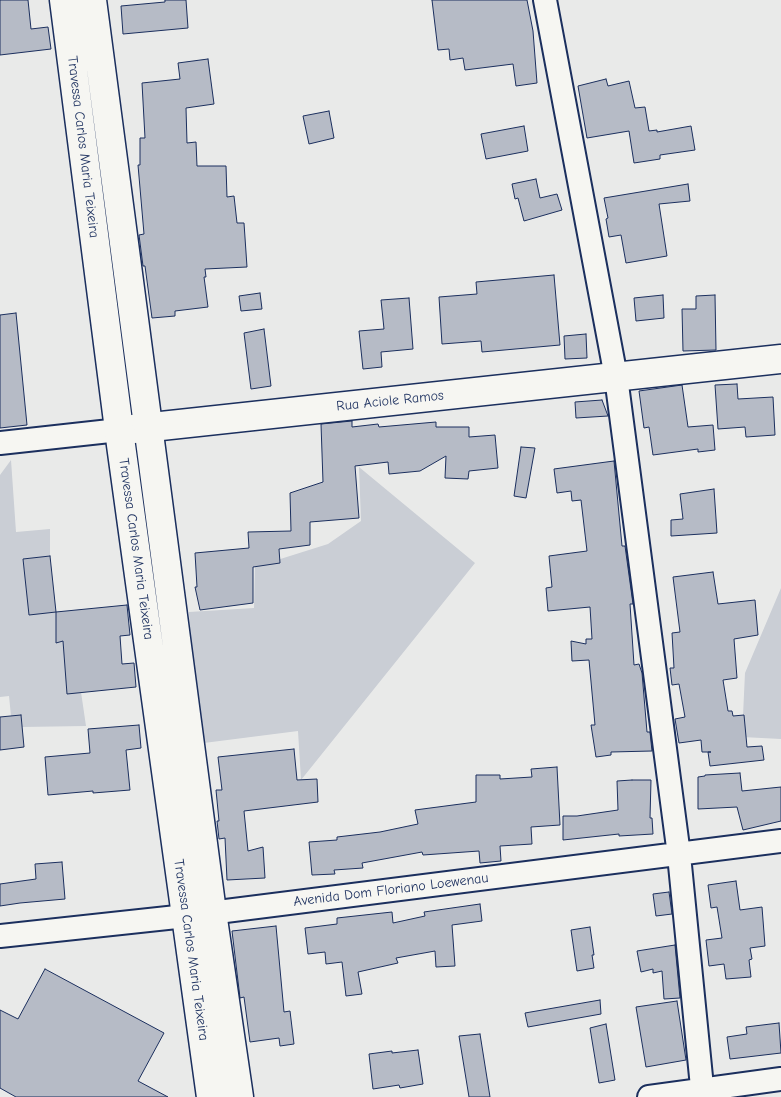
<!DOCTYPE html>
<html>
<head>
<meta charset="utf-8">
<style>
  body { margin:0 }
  canvas { display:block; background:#e9eae9 }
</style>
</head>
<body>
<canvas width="781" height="1097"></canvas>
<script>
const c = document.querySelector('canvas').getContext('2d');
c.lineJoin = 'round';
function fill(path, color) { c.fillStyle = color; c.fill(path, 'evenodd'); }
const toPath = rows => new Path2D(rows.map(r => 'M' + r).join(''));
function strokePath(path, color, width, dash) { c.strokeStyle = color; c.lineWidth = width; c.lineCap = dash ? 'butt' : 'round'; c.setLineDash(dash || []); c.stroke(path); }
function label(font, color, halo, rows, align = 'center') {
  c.font = font + ' "Comic Neue",sans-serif'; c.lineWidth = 5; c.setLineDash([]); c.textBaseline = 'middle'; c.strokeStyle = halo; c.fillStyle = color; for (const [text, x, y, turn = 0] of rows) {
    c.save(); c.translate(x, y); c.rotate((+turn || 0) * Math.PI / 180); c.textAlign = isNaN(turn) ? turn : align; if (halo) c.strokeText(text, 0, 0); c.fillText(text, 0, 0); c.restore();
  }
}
const green = toPath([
  [11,460,16,532,50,529,50,556,23,559,29,614,56,612,56,643,63,641,67,693,81,692,86,726,22,727,21,715,11,716,9,696,0,697,0,475],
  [359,467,475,563,301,780,298,731,196,744,189,612,254,608,255,567,328,544,361,521],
  [781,588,781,739,742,737,745,673]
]);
const building = toPath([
  [0,0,28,0,31,29,48,27,51,49,0,55,0,0],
  [165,0,186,0,188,28,123,34,121,6,165,2,165,0],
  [432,0,527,0,533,31,537,83,516,86,513,64,465,70,463,58,450,60,449,49,438,50,432,0],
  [208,59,214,104,186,108,187,143,196,142,197,166,226,166,227,197,234,196,237,223,244,223,247,267,205,269,206,277,204,277,208,307,175,311,175,316,152,318,145,266,143,266,139,235,144,234,138,165,140,165,140,138,145,138,142,83,180,79,178,63,208,59],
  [606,79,608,86,629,81,635,108,645,107,649,131,657,130,657,132,691,126,695,150,660,155,660,159,634,163,629,131,587,138,578,86,606,79],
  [329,111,334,138,309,144,303,116,329,111],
  [524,126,528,151,486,159,481,134,524,126],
  [536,179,540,198,557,194,562,210,524,221,518,198,515,199,512,184,536,179],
  [688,184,690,201,659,204,667,256,626,263,621,235,609,237,606,219,608,218,604,198,688,184],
  [554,275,560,345,482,352,481,341,442,344,439,297,477,294,476,282,554,275],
  [260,293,262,309,241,311,239,296,260,293],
  [663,295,664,318,636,321,634,298,663,295],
  [715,295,716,350,683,351,682,309,696,309,696,296,715,295],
  [409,298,413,349,381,352,382,367,363,369,359,331,384,329,381,300,409,298],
  [16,313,27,425,0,428,0,315,16,313],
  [264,329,271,386,251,389,244,333,264,329],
  [586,334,587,358,565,359,564,336,586,334],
  [737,384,738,399,773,397,775,435,746,437,745,427,718,429,715,385,737,384],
  [682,385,688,427,713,425,715,450,698,452,698,449,653,455,649,427,644,428,639,391,682,385],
  [602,400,608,416,576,418,575,402,602,400],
  [352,421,352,427,378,424,379,427,436,422,436,427,469,427,469,437,495,435,498,468,469,471,468,479,445,478,446,456,420,471,389,474,388,462,355,466,359,518,310,522,310,545,279,549,280,563,253,567,253,603,200,610,195,587,197,587,195,553,249,548,248,532,291,531,290,493,323,482,321,424,352,421],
  [521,447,535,448,526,498,514,496,521,447],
  [614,461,622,546,625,546,633,604,630,604,634,665,639,664,642,673,647,732,650,732,652,751,611,752,611,755,596,757,591,725,595,725,589,660,572,661,571,641,586,644,586,639,592,639,590,607,548,611,546,588,552,587,549,556,587,551,581,500,572,501,571,491,557,493,554,469,614,461],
  [714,489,717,533,671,536,671,520,683,519,680,494,714,489],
  [50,556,56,612,29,615,23,559,50,556],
  [713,572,718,604,755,600,758,635,734,639,737,678,723,680,728,711,732,711,733,716,744,715,747,747,762,746,764,760,710,766,708,752,711,752,702,752,701,740,679,743,675,719,685,717,679,684,672,685,670,668,674,668,672,633,680,632,673,577,713,572],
  [127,605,130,635,120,636,122,664,134,663,136,687,67,694,63,641,56,643,56,612,127,605],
  [21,715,24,747,0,750,0,717,21,715],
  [139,725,141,748,126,750,130,790,93,793,93,791,48,795,45,757,90,753,88,729,139,725],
  [294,749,297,780,317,779,318,802,244,811,248,851,263,847,265,878,227,880,225,838,219,839,217,821,219,821,216,790,222,790,218,757,294,749],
  [557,767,560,825,531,827,532,844,500,846,501,861,480,863,479,851,423,855,422,852,362,863,363,868,334,870,335,874,312,875,309,842,337,840,337,837,380,832,418,824,415,810,476,802,476,775,500,775,500,779,532,777,531,769,557,767],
  [740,773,742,791,781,787,781,821,743,830,737,807,698,809,698,777,705,776,705,775,740,773],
  [632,780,651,780,650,818,652,818,653,834,619,836,619,834,563,840,563,816,577,816,618,810,617,781,632,780],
  [62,862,65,899,20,903,0,906,0,884,36,879,35,864,62,862],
  [736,881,740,910,762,907,765,946,750,948,752,959,749,960,751,977,726,979,724,964,709,966,706,940,722,938,717,907,711,908,708,885,736,881],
  [669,892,672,914,656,916,653,894,669,892],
  [480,904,482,921,452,925,455,966,436,967,435,951,396,958,398,963,358,972,362,994,346,996,342,962,326,964,325,952,308,954,305,928,337,924,337,918,392,912,393,923,425,916,424,912,480,904],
  [276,926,284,1012,290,1011,294,1044,280,1046,279,1038,250,1042,244,997,240,998,232,931,276,926],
  [590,927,594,955,592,955,594,968,577,971,571,930,590,927],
  [675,945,680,998,664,999,662,971,653,973,653,969,641,972,637,951,675,945],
  [45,969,164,1033,138,1081,168,1097,16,1097,0,1088,0,1010,18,1019,45,969],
  [600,1000,601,1014,528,1027,525,1013,600,1000],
  [677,1001,686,1060,646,1067,636,1007,677,1001],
  [779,1023,781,1053,730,1059,727,1037,747,1034,746,1027,779,1023],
  [606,1024,615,1080,599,1083,590,1028,606,1024],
  [480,1034,490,1097,469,1097,459,1036,480,1034],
  [418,1050,423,1084,400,1088,399,1085,373,1089,369,1054,392,1051,392,1053,418,1050]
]);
const minor = toPath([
  [545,0,616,377,679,855,703,1097],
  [0,443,119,430],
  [0,936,186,916,781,841],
  [649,1097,781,1079]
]);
const tertiary = toPath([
  [124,430,781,359]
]);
const secondary = toPath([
  [64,0,121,445,211,1097],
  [92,0,212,912,239,1097]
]);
const streetNames = [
  ["Travessa Carlos Maria Teixeira",83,147,83],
  ["Rua Aciole Ramos",390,401,-6],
  ["Travessa Carlos Maria Teixeira",136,549,82],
  ["Avenida Dom Floriano Loewenau",391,890,-7],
  ["Travessa Carlos Maria Teixeira",191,950,82]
];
fill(green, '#caced5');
fill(building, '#b6bbc6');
strokePath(building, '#1b2f5e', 1);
strokePath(minor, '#1b2f5e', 26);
strokePath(tertiary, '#1b2f5e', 31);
strokePath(secondary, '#1b2f5e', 31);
strokePath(minor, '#f6f6f2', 22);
strokePath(tertiary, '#f6f6f2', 28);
strokePath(secondary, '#f6f6f2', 28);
label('14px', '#1b2f5e', '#f6f6f2', streetNames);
</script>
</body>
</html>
